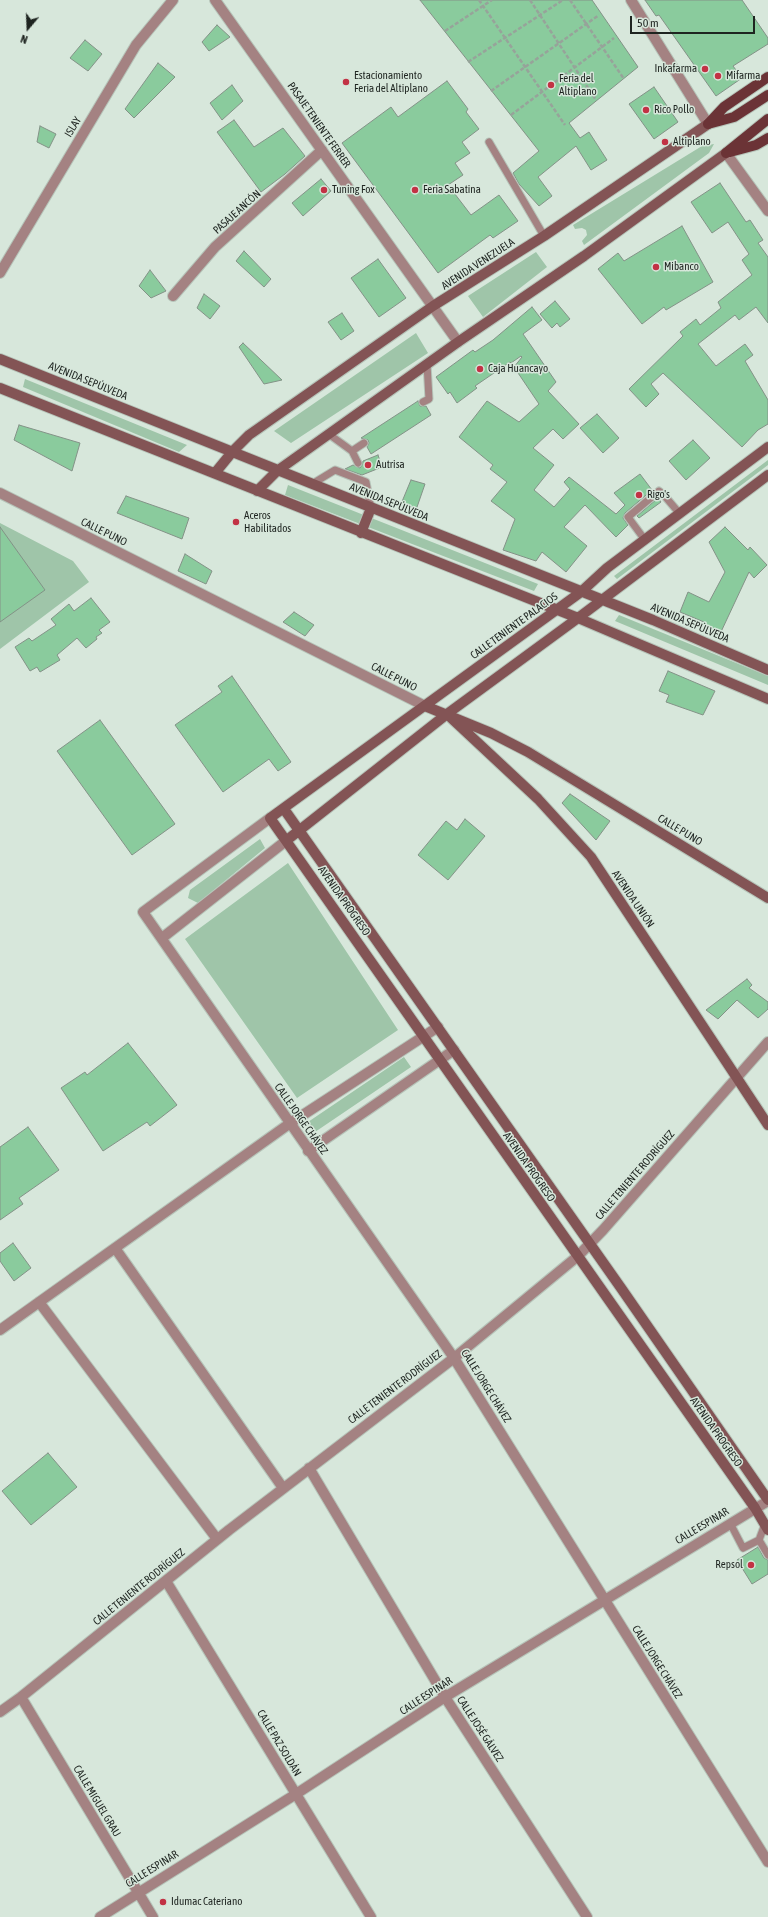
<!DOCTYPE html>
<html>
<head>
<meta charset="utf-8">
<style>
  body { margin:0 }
  #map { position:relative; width:768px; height:1917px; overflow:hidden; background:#d7e7db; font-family:"Asap Condensed",sans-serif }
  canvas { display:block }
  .north { position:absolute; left:8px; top:8px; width:40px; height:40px; -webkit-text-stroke:3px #d7e7db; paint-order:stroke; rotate:199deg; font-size:11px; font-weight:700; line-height:16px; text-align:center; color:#1e2420 }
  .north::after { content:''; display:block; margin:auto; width:14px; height:18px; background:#1e2420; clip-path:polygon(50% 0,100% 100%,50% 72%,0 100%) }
  .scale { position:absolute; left:630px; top:16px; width:125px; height:18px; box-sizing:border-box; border:2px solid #1e2420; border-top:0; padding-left:5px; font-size:12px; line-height:14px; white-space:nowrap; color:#1e2420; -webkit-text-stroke:3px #d7e7db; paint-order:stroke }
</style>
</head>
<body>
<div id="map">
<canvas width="768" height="1917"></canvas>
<div class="north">N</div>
<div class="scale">50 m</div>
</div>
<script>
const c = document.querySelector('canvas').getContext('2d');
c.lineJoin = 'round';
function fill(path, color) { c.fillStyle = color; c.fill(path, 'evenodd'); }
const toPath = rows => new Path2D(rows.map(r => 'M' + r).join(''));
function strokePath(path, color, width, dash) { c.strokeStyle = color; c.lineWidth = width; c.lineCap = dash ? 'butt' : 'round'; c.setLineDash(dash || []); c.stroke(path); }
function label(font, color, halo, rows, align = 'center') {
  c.font = font + ' "Asap Condensed",sans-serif'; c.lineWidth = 3; c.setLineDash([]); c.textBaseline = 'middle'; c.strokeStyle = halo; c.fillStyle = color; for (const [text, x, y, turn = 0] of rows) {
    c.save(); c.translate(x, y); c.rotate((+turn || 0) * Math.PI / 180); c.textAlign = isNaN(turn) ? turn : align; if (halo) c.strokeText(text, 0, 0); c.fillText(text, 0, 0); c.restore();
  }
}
const green = toPath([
  [714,144,709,153,584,245,582,241,587,235,586,230,582,228,575,229,573,225,702,146],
  [536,252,547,267,483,317,468,296],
  [416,333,428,353,291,443,274,431],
  [25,379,187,445,179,452,23,387],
  [768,460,768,465,617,579,614,576],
  [288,485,538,584,534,591,285,495],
  [0,523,73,561,89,582,0,649],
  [619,615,768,676,768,685,615,621],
  [260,839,265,848,198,903,188,898,190,890],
  [288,863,398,1030,297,1098,185,939],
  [404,1057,411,1067,315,1132,308,1122]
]);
const building = toPath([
  [420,0,592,0,638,67,569,123,580,138,589,132,607,160,591,170,576,146,538,177,552,196,539,206,519,184,513,173,539,151,420,0],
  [645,0,742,0,768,38,768,44,733,66,742,78,716,96,659,15,656,16,645,0],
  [217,25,230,37,209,51,202,42,217,25],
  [85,40,102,54,88,71,70,58,85,40],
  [158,63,175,77,134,118,125,109,158,63],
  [447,81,468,109,466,112,479,129,462,142,470,153,455,163,463,175,448,185,471,215,499,195,518,221,493,238,490,235,438,273,342,143,391,107,398,117,447,81],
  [232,85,243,101,222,120,210,103,232,85],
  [654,87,678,122,654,139,629,104,654,87],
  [234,120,254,147,283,128,305,156,285,174,261,192,217,132,234,120],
  [40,126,56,134,49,148,37,142,40,126],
  [321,179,331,191,303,216,292,203,321,179],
  [720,183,746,222,750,220,763,240,758,243,768,257,768,323,756,307,739,320,735,315,698,344,716,366,745,344,753,355,745,361,768,400,768,424,758,430,742,447,663,373,651,384,659,394,646,407,629,389,683,336,680,332,696,319,700,325,721,308,718,302,752,275,742,260,749,254,728,222,712,233,691,202,720,183],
  [682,226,713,282,666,310,664,307,642,324,598,269,618,253,624,261,682,226],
  [244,251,271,279,264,287,236,261,244,251],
  [378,259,406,298,379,317,351,278,378,259],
  [150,270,166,291,151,298,139,286,150,270],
  [204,294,220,306,210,319,197,308,204,294],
  [555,301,570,319,560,327,557,323,552,328,540,314,555,301],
  [532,307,542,320,523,334,556,382,548,391,579,424,563,439,553,429,533,448,554,465,534,490,554,507,570,489,564,482,569,477,616,514,625,505,614,493,640,474,652,490,625,513,623,518,628,525,616,537,585,505,564,527,587,546,566,572,542,552,536,561,503,550,515,519,491,501,507,482,490,469,493,465,459,437,487,401,519,422,539,404,514,367,522,357,521,356,511,363,510,362,475,386,477,388,457,403,450,392,448,394,436,377,473,350,475,352,493,340,532,307],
  [342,313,354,331,341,340,328,322,342,313],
  [243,343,282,380,264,384,239,347,243,343],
  [418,401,420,406,426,406,431,415,371,454,367,447,369,443,368,440,361,438,418,401],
  [597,414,619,438,603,453,580,428,597,414],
  [19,425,80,443,72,471,14,440,19,425],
  [693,440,710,458,686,480,669,461,693,440],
  [378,455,382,467,362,475,345,469,353,465,360,468,362,465,363,461,378,455],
  [411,480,425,484,416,510,401,504,411,480],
  [126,496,189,518,182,539,117,513,126,496],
  [658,498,661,502,639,518,637,516,658,498],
  [0,527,45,590,0,622,0,527],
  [725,527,748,550,750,547,767,565,754,578,749,572,720,634,702,627,704,622,680,612,688,592,709,602,725,572,709,542,725,527],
  [185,554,212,571,206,584,178,571,185,554],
  [91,598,110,622,99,630,102,633,96,637,97,639,86,648,77,638,57,655,60,660,40,672,37,667,30,671,15,647,29,638,32,641,56,625,51,619,69,604,74,611,91,598],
  [294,612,314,625,305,636,283,622,294,612],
  [668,671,715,691,703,715,666,702,669,695,659,691,668,671],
  [232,676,291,762,278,771,269,759,223,792,175,725,222,692,218,686,232,676],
  [100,720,175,824,132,855,57,751,100,720],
  [570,794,610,821,596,840,562,803,570,794],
  [465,819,485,836,448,880,418,855,446,821,457,830,465,819],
  [747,979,752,985,749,988,768,1002,768,1009,758,1018,737,1000,718,1019,706,1010,747,979],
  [128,1043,177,1105,150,1126,147,1122,103,1151,61,1088,85,1072,87,1075,128,1043],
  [28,1127,59,1170,19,1198,23,1204,0,1220,0,1147,28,1127],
  [13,1243,31,1268,14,1281,0,1261,0,1253,13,1243],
  [48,1453,77,1487,31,1525,2,1491,48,1453],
  [758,1547,764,1558,768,1560,768,1574,752,1584,737,1560,758,1547]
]);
const path = toPath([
  [479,0,565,125],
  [530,0,596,100],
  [570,0,624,79],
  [445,31,492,0],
  [468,62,563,0],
  [491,91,599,15],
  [511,115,614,38]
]);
const lane = toPath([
  [489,142,544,236],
  [423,402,429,399,427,364],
  [330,435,352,451,364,443],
  [352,451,358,463],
  [312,484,335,470,366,482,371,508],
  [645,540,628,517,659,491,663,494,680,514],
  [730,1523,743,1548,759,1540],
  [765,1524,759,1540,768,1555]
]);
const street = toPath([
  [215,0,458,342],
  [631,0,708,124],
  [726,153,768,211],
  [0,273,136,45,173,0],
  [173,296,215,247,322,150],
  [0,493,425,706],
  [270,818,143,912,454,1358,768,1862],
  [162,938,287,840],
  [308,1151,454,1050],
  [115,1248,283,1488],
  [39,1302,217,1539],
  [0,1330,289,1124,438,1027],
  [309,1468,445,1697,587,1917],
  [166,1581,371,1917],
  [21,1697,153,1917],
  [0,1712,21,1697,229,1530,454,1358,578,1256,603,1230,768,1042],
  [100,1917,296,1794,445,1697,768,1501]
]);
const secondary = toPath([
  [0,359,653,620,768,670],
  [0,388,578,618,768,699],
  [768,447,607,568,581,592,270,818,755,1508,768,1530],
  [215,473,233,451,249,435,433,306,544,236,708,124],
  [257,491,277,471,458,342,584,256,726,153],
  [361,533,371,508],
  [425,706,491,733,528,752,768,898],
  [447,714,538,799,591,857,768,1125],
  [284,809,621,1288,768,1500],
  [287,840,447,714,578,618,768,475]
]);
const primary = toPath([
  [708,124,724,107,768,77],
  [708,124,734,117,768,95],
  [730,152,756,145,768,138],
  [726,153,768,119]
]);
const markers = [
  [705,69,4,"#c23244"],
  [718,76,4,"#c23244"],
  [346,82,4,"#c23244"],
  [551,85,4,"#c23244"],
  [646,110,4,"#c23244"],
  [665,142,4,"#c23244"],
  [324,190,4,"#c23244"],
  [415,190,4,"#c23244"],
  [656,267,4,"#c23244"],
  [480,369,4,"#c23244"],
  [368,465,4,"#c23244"],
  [639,495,4,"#c23244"],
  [236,522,4,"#c23244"],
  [751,1565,4,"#c23244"],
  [163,1902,4,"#c23244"]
];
const poiNames = [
  ["Inkafarma",697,69,"right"],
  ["Estacionamiento",354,76],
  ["Feria del Altiplano",354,89],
  ["Mifarma",726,76],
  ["Feria del",559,79],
  ["Altiplano",559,92],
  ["Rico Pollo",654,110],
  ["Altiplano",673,142],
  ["Tuning Fox",332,190],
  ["Feria Sabatina",423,190],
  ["Mibanco",664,267],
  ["Caja Huancayo",488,369],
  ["Autrisa",376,465],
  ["Rigo's",647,495],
  ["Aceros",244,516],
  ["Habilitados",244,529],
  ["Repsol",743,1565,"right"],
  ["Idumac Cateriano",171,1902]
];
const streetNames = [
  ["PASAJE TENIENTE FERRER",319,125,55],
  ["ISLAY",73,127,-59],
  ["PASAJE ANCÓN",237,212,-42],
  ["AVENIDA VENEZUELA",478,264,-33],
  ["AVENIDA SEPÚLVEDA",88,381,22],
  ["AVENIDA SEPÚLVEDA",389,502,22],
  ["CALLE PUNO",104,532,26],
  ["AVENIDA SEPÚLVEDA",690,623,23],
  ["CALLE TENIENTE PALACIOS",514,626,-36],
  ["CALLE PUNO",394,677,27],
  ["CALLE PUNO",680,830,31],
  ["AVENIDA UNIÓN",633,899,56],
  ["AVENIDA PROGRESO",344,901,55],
  ["CALLE JORGE CHÁVEZ",301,1119,55],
  ["AVENIDA PROGRESO",529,1167,55],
  ["CALLE TENIENTE RODRÍGUEZ",635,1175,-49],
  ["CALLE JORGE CHÁVEZ",486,1386,58],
  ["CALLE TENIENTE RODRÍGUEZ",395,1387,-37],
  ["AVENIDA PROGRESO",716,1432,55],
  ["CALLE ESPINAR",702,1526,-31],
  ["CALLE TENIENTE RODRÍGUEZ",139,1587,-39],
  ["CALLE JORGE CHÁVEZ",657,1662,58],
  ["CALLE ESPINAR",426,1696,-33],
  ["CALLE JOSÉ GÁLVEZ",480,1729,57],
  ["CALLE PAZ SOLDÁN",279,1743,59],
  ["CALLE MIGUEL GRAU",97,1801,59],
  ["CALLE ESPINAR",152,1869,-32]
];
fill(green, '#9fc5a9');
fill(building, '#8acb9d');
strokePath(building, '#839287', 1);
strokePath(lane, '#b6c4b9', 9);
strokePath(street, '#b6c4b9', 12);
strokePath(secondary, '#b6c4b9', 12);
strokePath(primary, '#b6c4b9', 12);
strokePath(path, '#97a39a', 2.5, [4, 2]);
strokePath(lane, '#a48282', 7);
strokePath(street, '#a48282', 10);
strokePath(secondary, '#835455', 10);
strokePath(primary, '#6b3336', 10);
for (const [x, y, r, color] of markers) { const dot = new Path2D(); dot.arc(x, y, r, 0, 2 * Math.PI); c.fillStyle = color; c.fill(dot); strokePath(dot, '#d7e7db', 1.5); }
label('11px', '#1e2420', '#d7e7db', poiNames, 'left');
label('11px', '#1e2420', '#d7e7db', streetNames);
</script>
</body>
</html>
